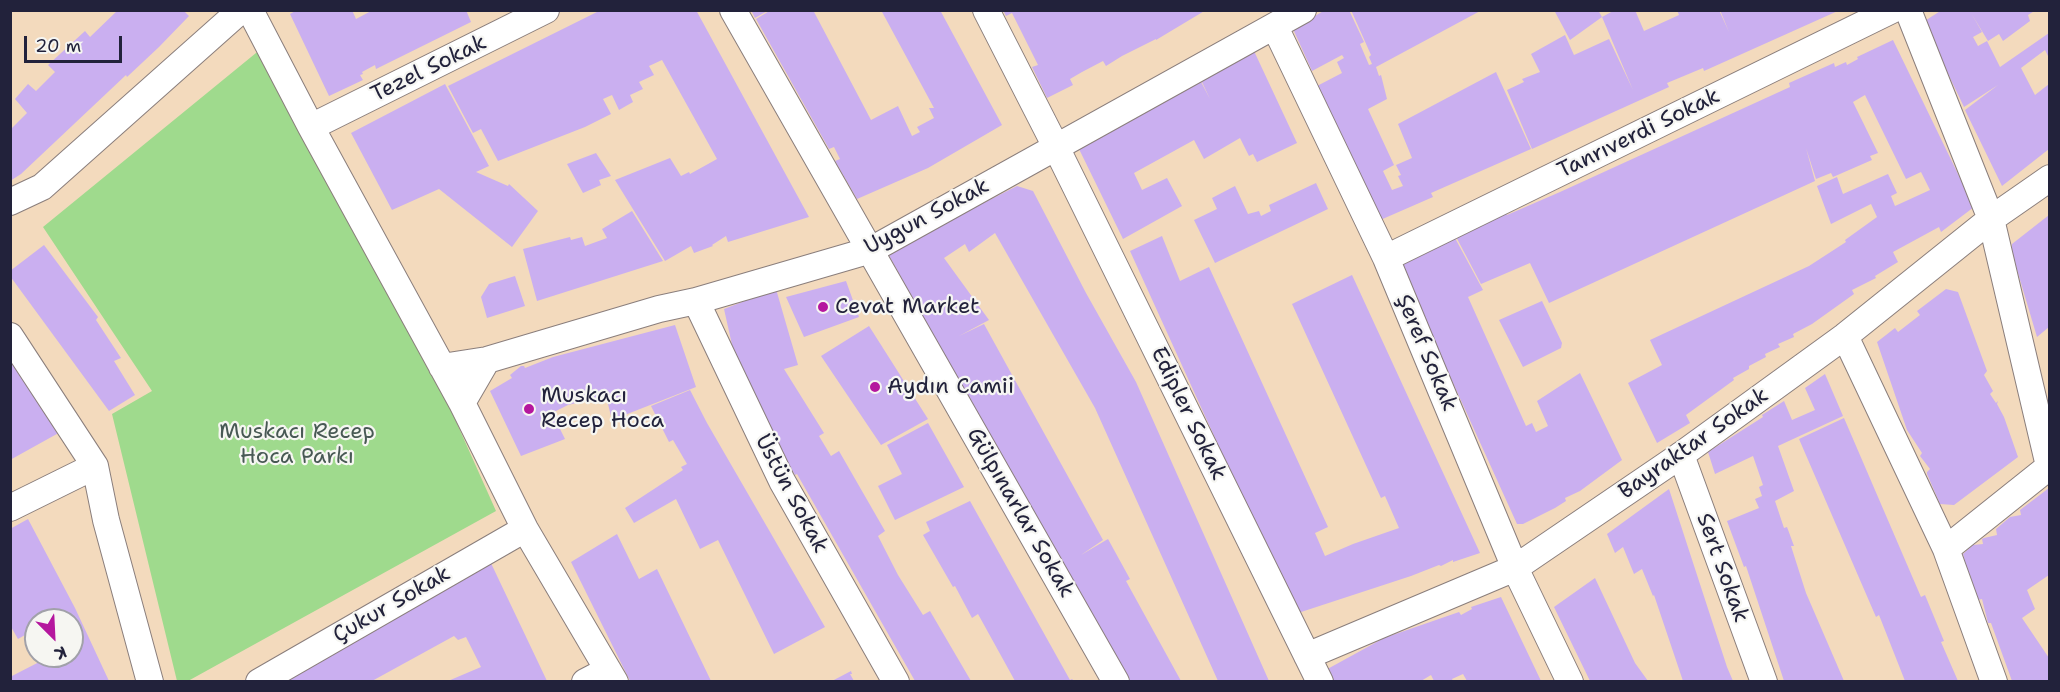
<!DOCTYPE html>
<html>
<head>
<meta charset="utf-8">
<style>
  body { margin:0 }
  #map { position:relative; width:2060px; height:692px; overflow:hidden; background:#f3dabd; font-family:"Shantell Sans",sans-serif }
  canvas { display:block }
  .frame { position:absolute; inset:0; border:12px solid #22223b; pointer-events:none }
  .north { position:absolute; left:24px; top:608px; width:60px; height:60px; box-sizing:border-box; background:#f6f6f2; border:2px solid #a1a1a9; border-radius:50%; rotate:156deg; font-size:16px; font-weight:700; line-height:24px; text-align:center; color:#22223b }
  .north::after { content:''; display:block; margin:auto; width:21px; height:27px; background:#b5179e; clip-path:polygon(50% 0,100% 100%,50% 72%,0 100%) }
  .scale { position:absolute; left:24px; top:36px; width:98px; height:27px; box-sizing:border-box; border:3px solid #22223b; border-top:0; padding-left:8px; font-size:18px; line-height:21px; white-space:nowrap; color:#22223b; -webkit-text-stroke:4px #f6f6f2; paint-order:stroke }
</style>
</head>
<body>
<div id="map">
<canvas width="2060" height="692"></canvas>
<div class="frame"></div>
<div class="north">K</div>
<div class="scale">20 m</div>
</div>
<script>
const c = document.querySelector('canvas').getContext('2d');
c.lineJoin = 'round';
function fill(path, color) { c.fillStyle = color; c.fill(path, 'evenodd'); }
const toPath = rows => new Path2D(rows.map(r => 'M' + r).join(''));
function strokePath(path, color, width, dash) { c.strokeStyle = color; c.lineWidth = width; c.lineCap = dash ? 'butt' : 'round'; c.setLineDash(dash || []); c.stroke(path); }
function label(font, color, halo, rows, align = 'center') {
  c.font = font + ' "Shantell Sans",sans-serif'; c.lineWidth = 4.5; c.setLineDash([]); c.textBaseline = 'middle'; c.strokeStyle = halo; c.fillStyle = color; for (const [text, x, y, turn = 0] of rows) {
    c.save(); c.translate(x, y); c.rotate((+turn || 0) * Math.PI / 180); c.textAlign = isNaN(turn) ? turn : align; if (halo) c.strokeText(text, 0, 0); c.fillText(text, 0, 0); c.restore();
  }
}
const green = toPath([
  [267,44,383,258,496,511,188,681,177,681,112,414,152,391,43,227]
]);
const building = toPath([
  [118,10,125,10,127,12,129,10,183,10,189,16,159,47,127,77,126,75,21,174,10,181,10,130,27,113,15,99,28,84,36,91,55,72,48,65,85,31,90,37],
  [297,10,352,10,356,19,373,10,466,10,471,22,376,69,375,65,362,72,363,74,360,75,363,80,329,96,290,14],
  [601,10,696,10,809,217,728,242,726,236,712,245,713,246,694,253,691,246,665,261,615,180,670,158,681,176,689,172,690,174,717,159,662,60,649,66,654,75,639,82,643,89,630,95,633,102,619,110,612,95,603,99,611,114,585,127,498,161,481,129,473,133,448,86],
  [751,10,769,10,755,18],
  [771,10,813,10,871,120,898,106,912,136,920,132,917,127,934,118,929,108,934,108,881,10,940,10,1002,125,928,168,857,199,835,161,840,159,834,147,829,149,756,19],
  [1003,10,1206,10,1156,40,1156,39,1122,56,1106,66,1103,61,1082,72,1070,79,1073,85,1047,98,1032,67,1038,65,1012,13,1006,16],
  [1325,10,1349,10,1364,42,1360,44,1369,65,1372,64,1369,57,1371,55,1351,10,1482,10,1376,67,1379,76,1381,75,1387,99,1368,109,1394,165,1383,171,1392,190,1403,186,1398,176,1401,175,1396,165,1412,158,1398,124,1496,72,1531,149,1431,193,1433,197,1378,221,1317,86,1342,73,1337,62,1344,58,1342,55,1312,71,1293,29],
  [1554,10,1598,10,1602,17,1615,10,1635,10,1644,31,1679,15,1677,10,1719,10,1729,32,1720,10,1840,10,1704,71,1703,68,1667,83,1669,87,1532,149,1507,90,1524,82,1522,79,1540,72,1531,54,1565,35,1574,55,1609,39,1633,90,1602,17,1570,40],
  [1942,10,2036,10,2028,15,2030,21,2003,41,1999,34,1988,41,1971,13,1982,32,1973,37,1978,46,1987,41,2000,67,2049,33,2049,58,2045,50,2021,68,2035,95,2049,84,2049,149,2002,186,1965,110,1998,85,1964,107,1923,22],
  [1893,40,1974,207,1941,232,1939,227,1893,252,1898,262,1875,276,1876,278,1852,290,1854,294,1812,324,1793,334,1794,337,1778,344,1780,347,1765,354,1766,357,1749,366,1749,369,1733,378,1734,380,1686,415,1690,423,1657,443,1628,383,1662,365,1650,340,1809,266,1846,242,1845,240,1877,217,1871,204,1831,224,1817,186,1837,177,1843,194,1888,174,1897,193,1891,196,1895,206,1930,190,1921,172,1906,179,1865,95,1853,102,1878,153,1870,156,1872,160,1833,177,1831,173,1816,179,1806,148,1815,181,1549,303,1530,263,1481,284,1454,233,1505,209,1507,215,1560,192,1790,87,1789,83,1834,63,1835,67,1846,62,1847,65,1858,59,1857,57],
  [1254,51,1297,143,1257,162,1253,154,1249,156,1240,138,1204,159,1194,140,1134,173,1142,190,1167,178,1182,206,1123,239,1079,149,1200,80,1210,99,1201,80],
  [445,84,489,166,476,172,508,186,509,184,538,211,512,247,439,189,392,210,351,133],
  [596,153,611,176,599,180,601,185,583,193,567,164],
  [1316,183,1328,209,1215,263,1194,220,1217,209,1212,198,1235,186,1248,214,1259,211,1261,216,1271,211,1269,205],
  [1017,186,1033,191,1086,293,1136,382,1269,681,1218,681,1095,408,995,233,969,252,965,244,944,258,989,320,959,336,984,324,1103,540,1081,555,1108,539,1130,579,1126,581,1181,681,1126,681,887,252],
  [632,211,663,261,537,301,523,249,570,237,571,240,582,237,585,246,607,238,602,229],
  [2049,215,2049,327,2037,337,2012,253,2012,244],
  [1162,236,1180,281,1209,267,1328,527,1315,533,1325,556,1353,544,1399,528,1385,496,1381,498,1292,304,1352,275,1480,553,1453,562,1453,560,1441,566,1439,565,1411,576,1295,614,1130,251],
  [1455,238,1483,290,1468,297,1526,426,1532,423,1536,432,1548,426,1537,401,1580,373,1622,460,1580,491,1565,498,1566,501,1555,508,1523,524,1517,524,1399,264],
  [44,245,98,317,96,320,121,358,114,361,135,395,109,411,10,276,10,271],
  [515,276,525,306,487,318,481,297,489,284],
  [846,281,859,317,804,337,786,297],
  [776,289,798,365,784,369,824,433,819,436,831,456,839,451,885,531,878,536,898,575,923,615,930,611,971,681,915,681,797,474,795,475,748,395,735,358,724,309],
  [1946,289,1958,292,1987,371,1984,375,1993,391,1990,394,1996,403,1998,401,1997,404,2004,417,2018,457,1954,505,1940,504,1927,474,1927,472,1930,469,1920,456,1922,453,1907,430,1877,342,1895,328,1898,332,1920,315,1917,311],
  [1542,301,1562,343,1561,348,1523,367,1499,320],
  [675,325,696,387,612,420,606,396,568,405,552,413,565,439,521,456,490,391,512,378,510,375,521,366,524,366,525,368,553,357],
  [869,326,928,419,881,445,821,356],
  [10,352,64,430,10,460],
  [1825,374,1843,416,1778,446,1794,491,1775,501,1784,528,1787,527,1794,546,1791,546,1806,593,1844,681,1784,681,1746,566,1744,567,1727,521,1759,508,1755,499,1762,496,1759,487,1763,485,1753,456,1715,474,1708,452,1763,417,1762,415,1784,401,1792,420,1815,410,1805,388],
  [690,390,707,423,825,627,774,654,718,540,700,549,676,499,634,523,625,508,683,470,681,467,687,464,673,440,669,442,651,406],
  [1844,418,1921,597,1925,595,1944,641,1941,642,1958,681,1905,681,1879,615,1876,617,1799,439],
  [928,423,964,487,895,520,878,486,902,474,887,445],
  [2049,488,2049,575,2027,590,2035,609,2022,618,2049,658,2049,681,2012,681,1991,623,1988,623,1982,599,1978,600,1970,575,1968,575,1963,554,1973,545,1983,544,1982,539,1984,538,1997,535,1996,529,2010,517,2021,515,2020,510],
  [1669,489,1727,667,1733,681,1683,681,1654,595,1653,596,1642,569,1634,574,1623,547,1615,553,1607,534],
  [970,501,1070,680,1072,679,1074,681,1015,681,978,614,972,618,955,586,953,587,923,535,930,531,926,522],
  [28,519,75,608,109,681,10,681,10,677,47,658,46,656,72,656,72,620,36,620,36,637,32,631,18,639,10,625,10,529],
  [617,534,639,579,657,569,711,681,630,681,571,562],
  [489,559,547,681,448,681,481,667,466,637,458,640,454,636,372,681,277,681,314,658,319,663,315,657],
  [1595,578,1635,663,1648,681,1590,681,1554,607],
  [1501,597,1541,681,1467,681,1463,674,1452,679,1453,681,1434,681,1431,675,1421,681,1327,681,1322,672,1384,638,1459,612,1461,615,1472,609,1471,607],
  [851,671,852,674,850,674,854,681,832,681]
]);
const street = toPath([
  [250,10,311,127,462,403],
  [733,10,1116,682],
  [986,10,1056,147,1320,682],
  [1908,10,1991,219,2049,466],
  [1275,27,1386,258,1515,568,1570,682],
  [311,127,546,10],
  [10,202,42,187,241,10],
  [1386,258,1892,10],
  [696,301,782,481,896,682],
  [10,336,95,466,106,520,150,682],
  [1845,336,1946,549,1994,682],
  [487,360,462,403,525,529,615,682],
  [442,367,487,360,659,309,696,301,871,250,1303,10],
  [1681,455,1764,682],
  [10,508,95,466],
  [1946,549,2050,466],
  [1307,656,1515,568,1681,455,1845,336,1991,219,2050,178],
  [259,682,525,529],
  [585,682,608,670]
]);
const markers = [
  [823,307,6,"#b5179e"],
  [875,387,6,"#b5179e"],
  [529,409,6,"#b5179e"]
];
const streetNames = [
  ["Tezel Sokak",429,69,-26],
  ["Tanrıverdi Sokak",1639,134,-26],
  ["Uygun Sokak",927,217,-28],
  ["Şeref Sokak",1426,353,67],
  ["Edipler Sokak",1188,414,64],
  ["Bayraktar Sokak",1694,444,-35],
  ["Üstün Sokak",791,494,62],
  ["Gülpınarlar Sokak",1020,513,60],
  ["Sert Sokak",1722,568,70],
  ["Çukur Sokak",392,605,-30]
];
const poiNames = [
  ["Cevat Market",835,307],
  ["Aydın Camii",887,387],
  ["Muskacı",541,396],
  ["Recep Hoca",541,421]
];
const parkNames = [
  ["Muskacı Recep",297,432],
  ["Hoca Parkı",297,457]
];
fill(green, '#9fda8d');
fill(building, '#caaff0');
strokePath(street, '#8a7e7c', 28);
strokePath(street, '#fff', 26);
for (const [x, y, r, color] of markers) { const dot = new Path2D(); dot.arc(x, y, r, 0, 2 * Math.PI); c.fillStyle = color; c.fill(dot); strokePath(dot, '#f6f6f2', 2); }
label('22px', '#22223b', '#f6f6f2', streetNames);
label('22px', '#22223b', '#f6f6f2', poiNames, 'left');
label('22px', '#485954', '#f6f6f2', parkNames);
</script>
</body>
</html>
